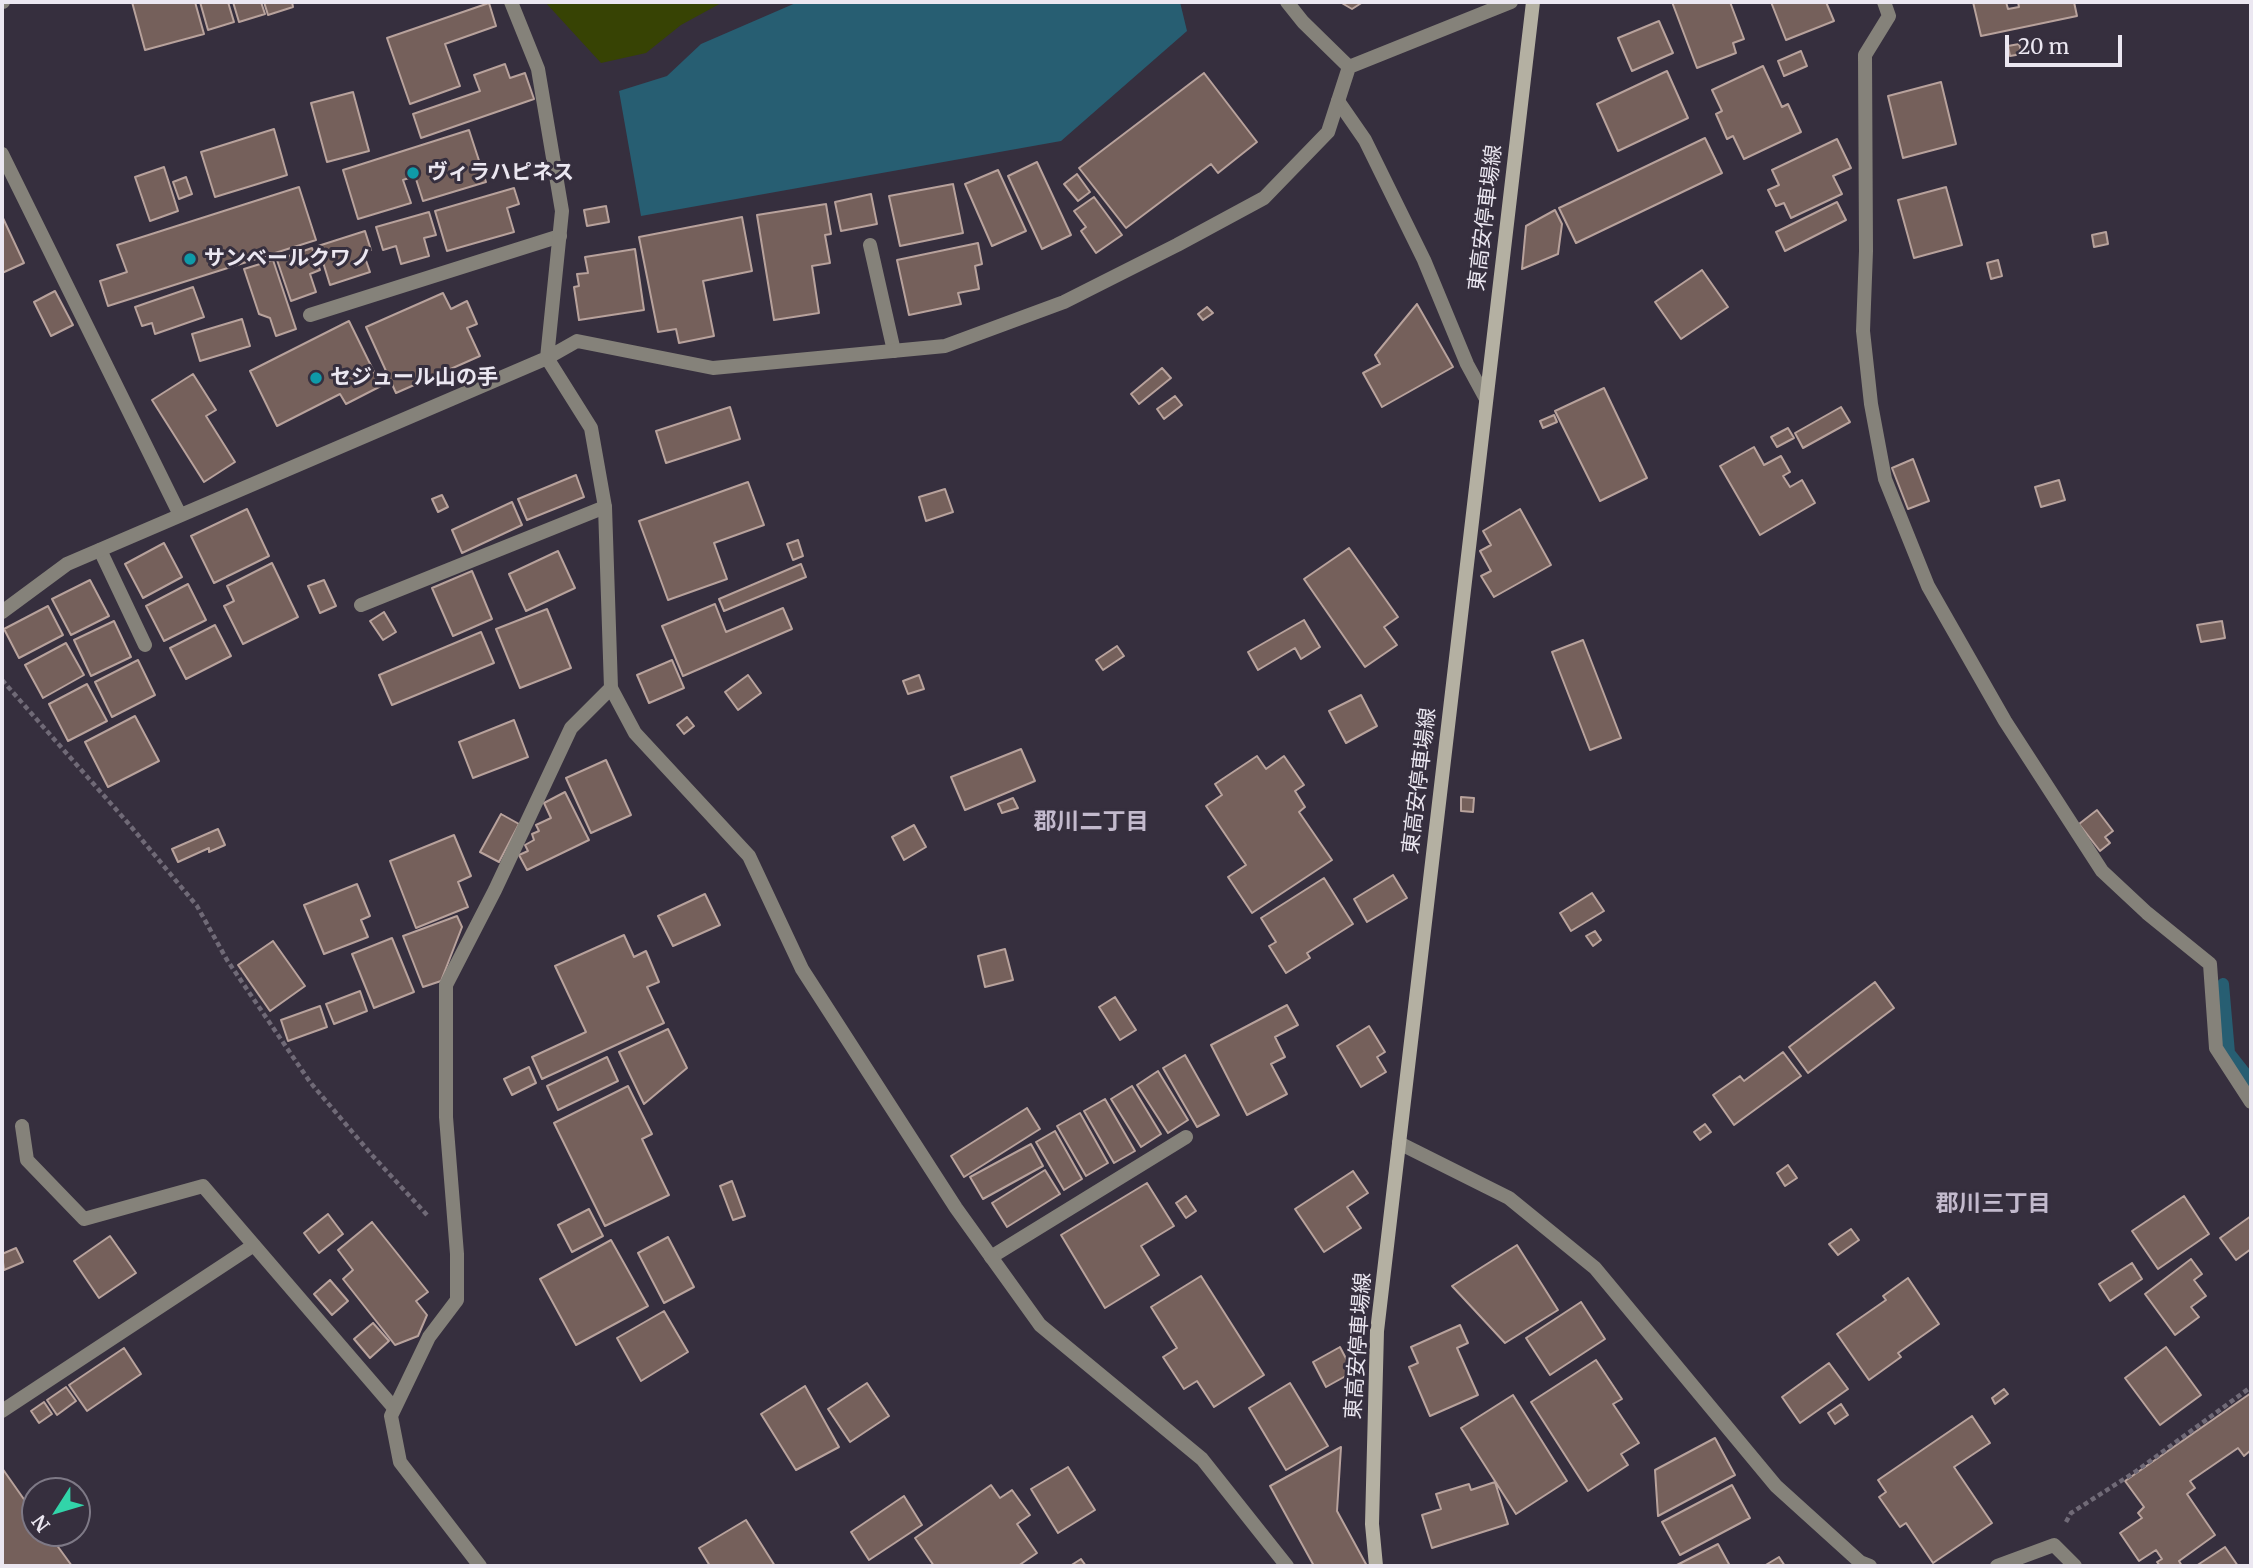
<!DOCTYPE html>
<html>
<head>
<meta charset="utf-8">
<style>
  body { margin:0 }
  #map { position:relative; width:2253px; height:1568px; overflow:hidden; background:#362f3e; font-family:Merriweather,serif }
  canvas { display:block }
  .frame { position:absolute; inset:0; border:4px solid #ebe7f1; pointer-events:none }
  .north { position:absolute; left:21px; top:1477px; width:70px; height:70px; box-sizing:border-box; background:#362f3e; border:2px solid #7e7986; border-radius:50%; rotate:233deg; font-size:19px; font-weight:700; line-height:28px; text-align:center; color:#ebe7f1 }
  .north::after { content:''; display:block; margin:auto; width:24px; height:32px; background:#32d4a9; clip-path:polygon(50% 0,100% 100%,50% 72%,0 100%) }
  .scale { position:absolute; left:2005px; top:35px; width:117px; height:32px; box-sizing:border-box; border:4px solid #ebe7f1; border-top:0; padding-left:9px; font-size:21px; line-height:24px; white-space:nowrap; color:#ebe7f1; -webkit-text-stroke:5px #362f3e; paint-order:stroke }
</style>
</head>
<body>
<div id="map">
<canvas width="2253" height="1568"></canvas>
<div class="frame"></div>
<div class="north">N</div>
<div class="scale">20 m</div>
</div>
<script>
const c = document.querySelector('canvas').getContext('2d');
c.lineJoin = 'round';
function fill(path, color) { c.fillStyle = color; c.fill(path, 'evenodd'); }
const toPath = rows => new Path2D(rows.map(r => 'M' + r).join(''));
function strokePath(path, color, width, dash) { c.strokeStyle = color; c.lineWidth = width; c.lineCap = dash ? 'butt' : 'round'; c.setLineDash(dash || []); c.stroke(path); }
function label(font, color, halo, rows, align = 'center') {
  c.font = font + ' Merriweather,"Noto Sans JP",serif'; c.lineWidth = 6; c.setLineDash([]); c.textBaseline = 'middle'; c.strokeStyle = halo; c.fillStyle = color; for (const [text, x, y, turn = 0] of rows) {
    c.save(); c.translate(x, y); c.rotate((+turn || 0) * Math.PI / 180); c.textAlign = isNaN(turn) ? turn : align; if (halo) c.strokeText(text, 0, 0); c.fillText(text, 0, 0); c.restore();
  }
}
const green = toPath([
  [545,2,723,2,681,25,646,53,601,63]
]);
const water = toPath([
  [798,2,1180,2,1187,31,1061,141,641,216,619,91,667,76,701,44]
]);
const stream = toPath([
  [2223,984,2229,1053,2251,1081]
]);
const building = toPath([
  [132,2,195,2,204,34,145,50,132,2],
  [200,2,228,2,234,22,208,30,200,2],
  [233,2,261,2,265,14,239,22,233,2],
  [264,2,292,2,293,7,268,15,264,2],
  [1340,2,1363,2,1352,9,1340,2],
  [1672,2,1730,2,1744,39,1733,43,1736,53,1697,68,1672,2],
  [1771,2,1826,2,1834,21,1786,40,1771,2],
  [1973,2,2006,2,2008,9,2019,7,2018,2,2074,2,2077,16,1981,36,1973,2],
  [489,3,496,26,445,44,460,86,410,104,387,38,489,3],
  [1659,21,1673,53,1632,71,1618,38,1659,21],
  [2019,44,2022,54,2010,56,2008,46,2019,44],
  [1801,51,1807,66,1784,76,1778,61,1801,51],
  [505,64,510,78,525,73,534,99,421,138,413,114,480,91,474,75,505,64],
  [1763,66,1782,107,1788,104,1801,132,1744,159,1733,136,1727,139,1716,114,1722,111,1712,90,1763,66],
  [1667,71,1688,118,1618,151,1597,104,1667,71],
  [1204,73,1257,142,1218,173,1211,164,1126,228,1079,168,1204,73],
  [1941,82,1956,144,1903,158,1888,96,1941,82],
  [353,92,369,151,327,162,311,103,353,92],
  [274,129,287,175,215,197,201,152,274,129],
  [469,130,486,182,423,201,415,176,403,180,411,203,358,219,343,170,469,130],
  [1705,138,1722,173,1576,243,1559,208,1705,138],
  [1837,139,1851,168,1833,176,1842,194,1791,218,1784,203,1776,206,1768,190,1779,185,1772,170,1837,139],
  [1037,162,1071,235,1042,249,1008,176,1037,162],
  [164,167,178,211,150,221,135,177,164,167],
  [998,170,1026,231,992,246,965,184,998,170],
  [1077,174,1090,192,1078,201,1064,184,1077,174],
  [186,177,192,194,179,199,173,182,186,177],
  [953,184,963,233,900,246,889,196,953,184],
  [299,187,316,240,108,306,100,281,127,272,117,245,299,187],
  [1946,187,1962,245,1914,258,1898,200,1946,187],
  [514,188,519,204,507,208,514,232,447,251,435,211,514,188],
  [871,194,877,224,841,231,835,202,871,194],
  [1094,197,1122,235,1096,253,1081,231,1086,227,1074,211,1094,197],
  [1837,202,1846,220,1785,251,1776,232,1837,202],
  [826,204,831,234,825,235,830,263,812,266,819,313,774,320,757,215,826,204],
  [606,206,609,222,587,226,584,210,606,206],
  [1555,210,1562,224,1558,254,1522,269,1526,226,1555,210],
  [429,212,436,235,424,238,429,256,401,264,396,246,383,250,376,227,429,212],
  [2,216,24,263,2,273,2,216],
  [742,217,752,271,703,281,714,336,679,343,676,329,658,332,639,237,742,217],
  [365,231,371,250,363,252,370,272,330,285,318,246,365,231],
  [2106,232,2108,244,2094,247,2092,235,2106,232],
  [978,243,982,264,975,266,979,289,958,293,961,304,909,315,897,260,978,243],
  [312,248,320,270,310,274,316,292,291,301,277,260,312,248],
  [635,249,644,310,579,320,574,287,579,286,577,274,588,273,585,257,635,249],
  [273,260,296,329,276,336,270,318,259,314,244,269,273,260],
  [1998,260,2002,276,1991,279,1987,263,1998,260],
  [1702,270,1728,307,1681,339,1655,302,1702,270],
  [193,287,204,317,155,334,152,323,142,326,135,307,193,287],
  [55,291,73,325,51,336,34,302,55,291],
  [443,293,451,309,467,301,477,324,467,328,480,356,396,393,366,327,443,293],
  [1417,304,1453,367,1382,407,1363,373,1380,364,1375,355,1417,304],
  [1207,307,1213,313,1203,320,1198,314,1207,307],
  [242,319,250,346,200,361,192,334,242,319],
  [349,321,381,386,346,404,340,394,277,426,250,371,349,321],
  [1162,368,1171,378,1139,404,1131,394,1162,368],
  [193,374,216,410,206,416,235,462,204,482,152,400,193,374],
  [1604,388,1647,478,1600,501,1555,411,1604,388],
  [1175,396,1182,405,1164,419,1157,409,1175,396],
  [730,407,740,439,666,463,656,431,730,407],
  [1841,407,1850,422,1803,448,1795,433,1841,407],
  [1554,415,1557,422,1543,428,1540,421,1554,415],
  [1788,428,1794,438,1777,447,1771,437,1788,428],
  [1754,447,1764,465,1781,456,1790,472,1783,476,1790,487,1802,480,1815,503,1760,535,1720,466,1754,447],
  [1913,459,1929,501,1908,509,1892,468,1913,459],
  [576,475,584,497,527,520,518,499,576,475],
  [2059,480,2065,500,2041,507,2035,487,2059,480],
  [748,482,764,525,714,543,727,579,668,600,639,521,748,482],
  [945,489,953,512,926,521,919,497,945,489],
  [442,495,448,507,438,512,432,499,442,495],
  [512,502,522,525,462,553,452,530,512,502],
  [247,509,269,556,214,583,191,536,247,509],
  [1520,509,1551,565,1494,597,1481,576,1491,571,1480,551,1491,545,1483,531,1520,509],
  [798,540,803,556,793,560,787,544,798,540],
  [164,543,182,577,143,598,125,564,164,543],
  [1349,548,1398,617,1384,627,1397,645,1365,667,1304,579,1349,548],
  [558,551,575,588,526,611,509,574,558,551],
  [272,563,298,617,243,644,224,606,234,601,227,586,272,563],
  [801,564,806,577,724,611,719,599,801,564],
  [472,571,492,619,453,636,432,588,472,571],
  [90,580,109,616,71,635,52,599,90,580],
  [324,580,336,606,320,613,308,586,324,580],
  [188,584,206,620,164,641,146,606,188,584],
  [715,604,726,632,783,608,792,629,683,676,662,626,715,604],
  [48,606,63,635,19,658,4,629,48,606],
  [547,609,571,668,520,688,496,629,547,609],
  [384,612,396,632,383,640,370,621,384,612],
  [1304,620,1320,647,1301,659,1295,648,1258,670,1248,652,1304,620],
  [114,621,131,657,91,676,74,640,114,621],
  [2222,621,2225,638,2201,642,2197,625,2222,621],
  [215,625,231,656,186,679,170,648,215,625],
  [481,632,494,663,392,705,379,675,481,632],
  [1583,640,1621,738,1590,750,1552,652,1583,640],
  [66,643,84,675,43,698,25,665,66,643],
  [1117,646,1124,656,1103,670,1096,660,1117,646],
  [138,660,155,695,112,717,95,682,138,660],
  [672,660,684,688,649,703,637,675,672,660],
  [748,675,761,693,738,710,725,692,748,675],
  [919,675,924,689,908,694,903,681,919,675],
  [87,684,107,721,68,741,49,704,87,684],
  [1361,695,1377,726,1346,743,1329,711,1361,695],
  [135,716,159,761,108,787,85,742,135,716],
  [687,717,694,726,684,734,677,725,687,717],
  [514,720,528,757,473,778,459,742,514,720],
  [1021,749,1035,781,965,810,951,777,1021,749],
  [1257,756,1266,769,1284,756,1304,785,1295,791,1305,807,1299,812,1332,860,1252,913,1228,877,1246,865,1206,806,1222,795,1215,784,1257,756],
  [606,760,631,815,591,833,566,778,606,760],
  [565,792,589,840,527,870,519,855,528,851,525,845,534,840,532,834,539,831,536,825,551,818,544,803,565,792],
  [1461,797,1474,798,1473,812,1461,811,1461,797],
  [1013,798,1018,808,1002,813,998,804,1013,798],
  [2097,810,2113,831,2105,837,2110,843,2100,851,2079,824,2097,810],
  [501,814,519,824,499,862,480,852,501,814],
  [914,825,926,847,904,860,892,837,914,825],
  [218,829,225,845,209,852,209,848,178,862,172,849,218,829],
  [454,835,471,876,458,882,468,907,416,928,390,861,454,835],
  [1393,875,1407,898,1367,922,1354,899,1393,875],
  [1324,878,1353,924,1307,953,1310,958,1286,973,1269,946,1276,942,1261,918,1324,878],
  [357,884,370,916,361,920,368,937,324,954,304,905,357,884],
  [1592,893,1604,911,1571,931,1560,913,1592,893],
  [705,894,720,925,673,946,658,916,705,894],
  [457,916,462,927,441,981,423,987,403,936,457,916],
  [1595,931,1601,940,1593,946,1586,936,1595,931],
  [624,935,634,957,646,951,659,982,647,987,664,1023,542,1079,532,1057,586,1032,555,966,624,935],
  [392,938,414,992,374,1008,352,954,392,938],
  [273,941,305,986,270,1011,238,965,273,941],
  [1005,949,1013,980,985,987,978,956,1005,949],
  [1875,982,1894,1008,1808,1073,1789,1047,1875,982],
  [360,991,367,1011,334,1024,326,1004,360,991],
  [1115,997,1136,1030,1120,1040,1099,1007,1115,997],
  [1287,1005,1298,1025,1275,1037,1285,1057,1271,1064,1287,1094,1247,1115,1211,1045,1287,1005],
  [320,1006,327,1027,288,1041,281,1020,320,1006],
  [1369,1026,1385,1052,1377,1057,1386,1072,1361,1087,1337,1046,1369,1026],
  [668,1029,687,1068,644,1104,619,1052,668,1029],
  [1783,1052,1801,1076,1734,1125,1713,1095,1740,1076,1744,1081,1783,1052],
  [1185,1055,1219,1115,1197,1127,1163,1068,1185,1055],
  [607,1057,618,1081,558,1110,547,1086,607,1057],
  [529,1067,536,1083,512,1095,504,1079,529,1067],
  [1158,1071,1188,1120,1168,1133,1137,1085,1158,1071],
  [628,1086,652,1134,642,1139,669,1195,605,1226,554,1123,628,1086],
  [1132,1086,1161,1134,1141,1147,1111,1099,1132,1086],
  [1105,1099,1135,1151,1114,1163,1084,1111,1105,1099],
  [1027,1108,1040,1129,964,1177,951,1156,1027,1108],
  [1080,1113,1108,1163,1086,1176,1057,1126,1080,1113],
  [1705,1124,1711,1132,1700,1140,1694,1132,1705,1124],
  [1055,1131,1082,1179,1064,1190,1036,1142,1055,1131],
  [1031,1144,1043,1166,983,1199,970,1177,1031,1144],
  [1788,1165,1797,1178,1785,1186,1777,1173,1788,1165],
  [1045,1170,1060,1194,1007,1227,992,1203,1045,1170],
  [1353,1171,1368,1193,1347,1207,1361,1228,1324,1252,1295,1209,1353,1171],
  [732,1181,745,1216,733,1220,720,1186,732,1181],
  [1147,1183,1174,1226,1141,1246,1159,1275,1105,1308,1061,1235,1147,1183],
  [1186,1196,1196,1211,1186,1218,1176,1203,1186,1196],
  [2184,1196,2209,1234,2158,1269,2132,1231,2184,1196],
  [589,1209,603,1236,572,1252,558,1225,589,1209],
  [328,1214,343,1234,319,1253,304,1233,328,1214],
  [2251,1216,2251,1249,2236,1260,2220,1238,2251,1216],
  [372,1222,428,1292,416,1301,427,1315,418,1336,395,1345,343,1279,353,1270,338,1250,372,1222],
  [1851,1229,1859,1240,1838,1255,1829,1244,1851,1229],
  [110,1236,136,1273,99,1298,74,1261,110,1236],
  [668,1237,694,1287,664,1303,638,1253,668,1237],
  [611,1240,648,1306,576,1345,540,1279,611,1240],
  [1517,1245,1558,1310,1505,1343,1452,1286,1517,1245],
  [16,1248,23,1262,4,1270,2,1254,16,1248],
  [2191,1259,2202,1274,2194,1280,2206,1296,2191,1307,2199,1317,2175,1335,2145,1294,2191,1259],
  [2132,1263,2142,1279,2110,1301,2099,1284,2132,1263],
  [1201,1276,1264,1375,1214,1407,1197,1381,1184,1389,1163,1357,1177,1348,1151,1307,1201,1276],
  [1908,1278,1939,1324,1898,1353,1901,1357,1869,1380,1837,1334,1886,1300,1883,1296,1908,1278],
  [330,1280,348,1301,332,1315,314,1294,330,1280],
  [1581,1302,1605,1339,1550,1375,1526,1338,1581,1302],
  [664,1311,688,1352,641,1381,617,1338,664,1311],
  [373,1323,389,1341,370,1358,354,1339,373,1323],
  [1460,1325,1468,1343,1457,1348,1478,1395,1430,1416,1409,1367,1418,1363,1411,1347,1460,1325],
  [1340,1347,1353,1372,1326,1387,1313,1362,1340,1347],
  [2166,1347,2201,1395,2160,1425,2125,1378,2166,1347],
  [124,1348,141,1374,87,1411,69,1385,124,1348],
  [1596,1360,1622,1399,1613,1404,1639,1443,1621,1454,1628,1465,1588,1491,1531,1402,1596,1360],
  [1829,1363,1848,1389,1800,1423,1782,1397,1829,1363],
  [867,1383,889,1416,850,1442,828,1409,867,1383],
  [1290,1383,1328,1446,1286,1470,1249,1408,1290,1383],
  [805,1386,839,1447,796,1470,761,1414,805,1386],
  [66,1387,76,1401,57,1415,47,1400,66,1387],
  [2004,1389,2008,1394,1995,1404,1992,1398,2004,1389],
  [2251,1393,2251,1450,2244,1456,2238,1448,2190,1481,2195,1488,2187,1494,2215,1535,2179,1561,2182,1566,2160,1566,2157,1562,2162,1559,2156,1550,2139,1561,2120,1533,2142,1518,2138,1513,2144,1507,2125,1481,2251,1393],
  [1513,1395,1567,1481,1516,1514,1461,1428,1513,1395],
  [44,1402,52,1414,39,1423,31,1411,44,1402],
  [1841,1404,1848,1415,1835,1424,1828,1413,1841,1404],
  [1972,1416,1990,1443,1954,1467,1992,1523,1933,1563,1906,1523,1900,1527,1879,1497,1886,1492,1878,1480,1972,1416],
  [1715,1438,1735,1475,1658,1516,1655,1470,1715,1438],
  [1341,1447,1337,1511,1367,1566,1314,1566,1270,1486,1341,1447],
  [1068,1467,1095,1510,1058,1533,1031,1489,1068,1467],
  [2,1468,35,1515,35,1533,48,1533,72,1566,2,1566,2,1468],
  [1495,1482,1508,1524,1432,1548,1422,1515,1441,1509,1436,1494,1469,1484,1471,1490,1495,1482],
  [991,1485,1000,1498,1012,1490,1030,1515,1017,1524,1037,1553,1018,1566,934,1566,915,1538,991,1485],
  [1732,1485,1750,1518,1680,1555,1662,1522,1732,1485],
  [904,1496,922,1525,869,1560,851,1532,904,1496],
  [746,1520,775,1566,710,1566,699,1548,746,1520],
  [1718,1544,1730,1566,1675,1566,1718,1544],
  [2225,1547,2238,1566,2196,1566,2225,1547],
  [1779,1557,1785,1566,1764,1566,1779,1557],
  [1081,1559,1086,1566,1070,1566,1081,1559]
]);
const path = toPath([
  [2,680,128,823,197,906,227,960,310,1082,371,1154,427,1215],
  [2066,1522,2071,1513,2135,1472,2251,1387]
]);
const service = toPath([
  [2,2,3,2],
  [1338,101,1365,140,1424,260,1467,364,1486,399],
  [870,245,894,351],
  [310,315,560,236],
  [100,550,145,645],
  [361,605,605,507],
  [22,1126,27,1160,84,1219,203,1186,394,1408],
  [991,1257,1186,1137],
  [2,1411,254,1245]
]);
const minor = toPath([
  [511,2,538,69,562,211,547,358,591,428,605,507,611,688,635,733,749,856,802,969,956,1208,1040,1325,1202,1459,1287,1566],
  [1287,2,1303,22,1349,67],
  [1884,2,1889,16,1865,55,1866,251,1863,331,1871,404,1885,479,1928,586,2005,721,2102,871,2147,913,2210,964,2216,1048,2251,1102],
  [1349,67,1511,2],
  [2,154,180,515],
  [2,612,67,564,547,358,577,341,713,368,945,346,1064,302,1177,245,1264,198,1328,132,1349,67],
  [1399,1143,1509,1198,1595,1268,1776,1486,1860,1562,1870,1566],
  [480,1566,400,1462,391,1416,429,1337,457,1300,457,1254,446,1117,446,985,495,890,571,728,611,688],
  [1997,1566,2054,1545,2075,1566]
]);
const secondary = toPath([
  [1376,1566,1372,1524,1377,1331,1533,2]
]);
const markers = [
  [413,173,7,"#0f9aa8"],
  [190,259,7,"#0f9aa8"],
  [316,378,7,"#0f9aa8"]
];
const poiNames = [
  ["ヴィラハピネス",427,173],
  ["サンベールクワノ",204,259],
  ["セジュール山の手",330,378]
];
const streetNames = [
  ["東高安停車場線",1486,218,-83],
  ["東高安停車場線",1420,781,-83],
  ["東高安停車場線",1359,1346,-86]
];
const neighbourhoodNames = [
  ["郡川二丁目",1091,822],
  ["郡川三丁目",1993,1204]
];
fill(green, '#374304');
fill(water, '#275e72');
strokePath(stream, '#275e72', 12);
fill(building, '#75605b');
strokePath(building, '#b8a29c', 2);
strokePath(path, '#706a77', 4.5, [5, 3.5]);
strokePath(service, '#85827a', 14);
strokePath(minor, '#85827a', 14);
strokePath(secondary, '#b4b0a2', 14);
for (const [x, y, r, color] of markers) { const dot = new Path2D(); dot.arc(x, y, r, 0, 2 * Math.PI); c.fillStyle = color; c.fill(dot); strokePath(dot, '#362f3e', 2.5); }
label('bold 21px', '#ebe7f1', '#362f3e', poiNames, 'left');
label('21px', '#ebe7f1', '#362f3e', streetNames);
label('bold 23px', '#c3bacd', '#362f3e', neighbourhoodNames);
</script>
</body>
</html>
